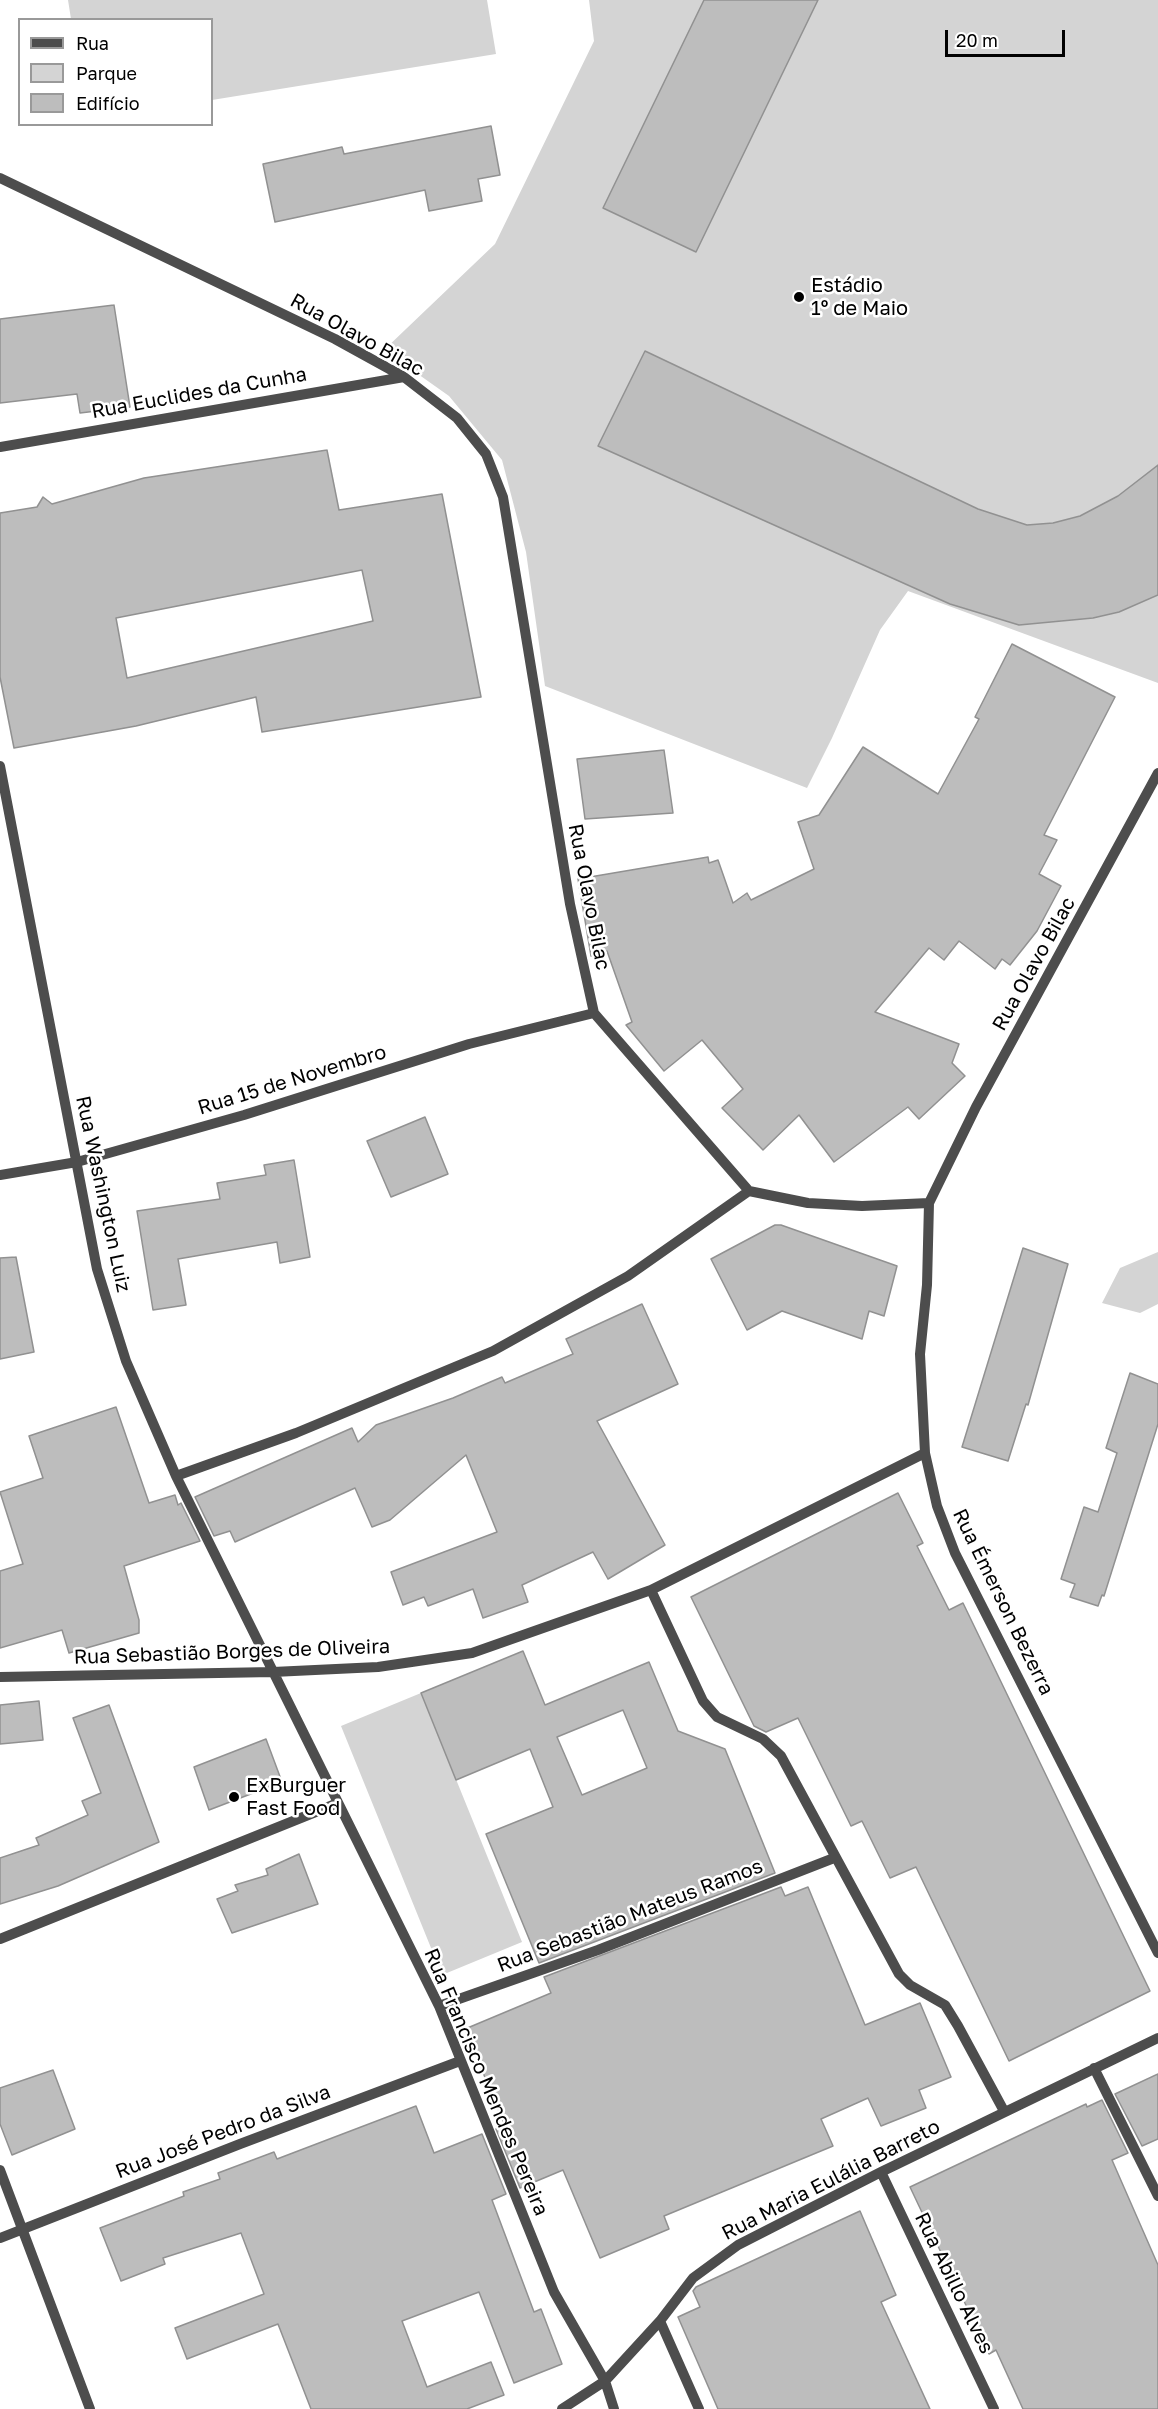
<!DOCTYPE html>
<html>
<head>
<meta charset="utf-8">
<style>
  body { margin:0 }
  #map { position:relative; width:1158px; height:2409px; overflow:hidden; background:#fff; font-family:"Golos Text",sans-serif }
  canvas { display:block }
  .legend { position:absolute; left:18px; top:18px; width:195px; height:108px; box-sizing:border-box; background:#fff; border:2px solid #999; margin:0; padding:8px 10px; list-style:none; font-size:18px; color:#000 }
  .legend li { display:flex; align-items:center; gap:12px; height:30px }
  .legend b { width:30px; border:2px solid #999 }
  .scale { position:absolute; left:945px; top:30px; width:120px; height:27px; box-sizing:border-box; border:3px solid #000; border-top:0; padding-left:8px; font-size:18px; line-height:21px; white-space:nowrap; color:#000; -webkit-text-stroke:4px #fff; paint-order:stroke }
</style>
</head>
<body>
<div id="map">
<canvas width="1158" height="2409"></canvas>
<ul class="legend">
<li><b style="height:8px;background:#4d4d4d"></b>Rua</li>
<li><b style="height:16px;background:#d4d4d4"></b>Parque</li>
<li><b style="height:16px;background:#bdbdbd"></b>Edifício</li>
</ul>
<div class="scale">20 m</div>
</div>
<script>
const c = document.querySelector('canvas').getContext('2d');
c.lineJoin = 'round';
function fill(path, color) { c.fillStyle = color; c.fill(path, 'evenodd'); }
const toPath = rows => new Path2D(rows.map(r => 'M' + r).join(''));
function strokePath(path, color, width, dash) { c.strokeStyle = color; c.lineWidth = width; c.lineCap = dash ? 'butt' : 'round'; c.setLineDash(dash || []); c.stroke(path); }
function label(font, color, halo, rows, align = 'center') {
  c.font = font + ' "Golos Text",sans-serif'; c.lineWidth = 5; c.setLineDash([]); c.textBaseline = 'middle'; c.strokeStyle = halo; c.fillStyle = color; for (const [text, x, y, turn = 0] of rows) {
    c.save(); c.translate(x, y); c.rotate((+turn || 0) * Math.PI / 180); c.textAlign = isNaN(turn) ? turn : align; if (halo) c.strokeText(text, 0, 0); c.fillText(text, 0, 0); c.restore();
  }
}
const green = toPath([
  [68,0,487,0,496,54,212,100,212,20,71,19],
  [589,0,1158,0,1158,683,908,591,880,630,832,738,807,788,545,686,526,552,502,460,449,396,384,350,495,244,594,41],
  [1158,1252,1158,1304,1140,1313,1102,1303,1120,1268],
  [421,1693,522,1942,442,1975,341,1726]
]);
const building = toPath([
  [704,0,818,0,696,252,603,208,704,0],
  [491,126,500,175,478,179,482,201,429,211,425,190,275,222,263,164,342,147,344,154,491,126],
  [114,305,130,407,80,413,77,394,0,403,0,319,114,305],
  [645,351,978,509,1027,525,1053,523,1080,516,1118,496,1158,465,1158,595,1119,612,1093,618,1019,625,950,604,598,446,645,351],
  [327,450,339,510,442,494,481,697,262,732,256,697,136,726,14,748,0,677,0,513,37,507,43,497,52,504,144,478,327,450],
  [362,570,373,621,127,678,116,618,362,570],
  [1012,644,1115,697,1044,835,1057,840,1039,874,1061,886,1037,931,1010,965,1002,959,995,969,959,941,944,960,929,948,875,1012,959,1044,952,1063,965,1076,919,1119,908,1107,834,1162,799,1115,763,1150,722,1108,743,1089,702,1040,664,1071,626,1025,632,1022,607,951,591,956,578,879,708,857,709,863,718,860,733,903,747,893,751,900,814,869,798,822,819,815,863,747,938,794,979,719,975,717,1012,644],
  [664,750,673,813,585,819,577,759,664,750],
  [425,1117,448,1174,391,1197,367,1141,425,1117],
  [294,1160,310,1257,280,1263,277,1242,178,1259,186,1305,153,1310,137,1211,220,1199,217,1183,266,1175,264,1165,294,1160],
  [775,1225,781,1225,897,1266,884,1316,869,1311,862,1339,782,1311,747,1330,711,1259,775,1225],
  [1023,1248,1068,1264,1028,1405,1026,1404,1008,1461,962,1447,1023,1248],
  [16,1257,34,1352,0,1359,0,1258,16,1257],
  [642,1304,678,1384,597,1421,665,1545,608,1579,593,1552,522,1585,528,1602,483,1618,473,1589,428,1606,424,1597,403,1605,391,1572,497,1532,466,1455,390,1520,372,1527,355,1488,235,1542,230,1531,214,1536,195,1497,352,1428,358,1442,376,1425,453,1398,502,1377,505,1383,573,1354,566,1339,642,1304],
  [1130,1373,1158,1384,1158,1424,1104,1596,1102,1595,1098,1606,1070,1597,1075,1584,1061,1579,1084,1507,1098,1512,1117,1453,1106,1448,1130,1373],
  [116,1407,149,1503,175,1495,178,1505,181,1503,200,1541,124,1566,139,1620,139,1633,69,1653,62,1630,0,1648,0,1571,23,1564,0,1492,43,1478,29,1436,116,1407],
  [898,1493,923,1543,917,1546,949,1610,963,1603,1150,1991,1009,2061,916,1867,890,1878,862,1821,851,1826,798,1718,766,1732,754,1726,691,1597,898,1493],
  [523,1651,545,1705,649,1662,678,1731,725,1749,775,1873,539,1963,486,1834,553,1807,530,1749,456,1780,421,1693,523,1651],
  [623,1710,647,1768,582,1795,557,1737,623,1710],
  [39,1701,43,1740,0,1744,0,1705,39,1701],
  [109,1705,159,1842,58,1886,0,1904,0,1858,39,1845,36,1838,88,1815,82,1801,101,1793,73,1718,109,1705],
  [266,1739,282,1782,209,1810,194,1767,266,1739],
  [299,1854,318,1904,232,1933,217,1899,238,1891,235,1885,268,1875,266,1869,299,1854],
  [781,1887,785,1896,808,1887,865,2025,920,2003,951,2077,919,2090,926,2108,881,2126,868,2098,821,2119,833,2146,664,2216,669,2229,600,2258,563,2170,520,2188,496,2129,505,2126,465,2029,551,1993,544,1977,781,1887],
  [53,2070,75,2129,12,2155,0,2124,0,2088,53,2070],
  [1158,2074,1158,2139,1142,2146,1115,2094,1158,2074],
  [1102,2100,1128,2153,1112,2160,1158,2265,1158,2409,1023,2409,996,2350,989,2354,910,2187,1086,2104,1087,2107,1102,2100],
  [416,2106,434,2153,482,2134,506,2194,492,2200,534,2312,541,2309,562,2364,514,2383,479,2292,402,2321,427,2387,491,2362,504,2395,467,2409,311,2409,278,2324,187,2359,175,2328,264,2294,241,2233,163,2258,165,2264,121,2281,100,2228,184,2196,183,2192,220,2179,218,2173,274,2152,277,2159,416,2106],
  [860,2211,896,2295,881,2302,930,2409,718,2409,678,2317,700,2307,693,2291,696,2287,860,2211]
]);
const minor = toPath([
  [0,178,335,339,404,377,457,418,486,454,503,497,570,904,594,1013,749,1191,808,1203,862,1206,929,1203,976,1107,1158,773],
  [0,447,404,377],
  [0,766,97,1269,126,1361,176,1476,439,2006,554,2292,605,2381,614,2409],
  [0,1175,77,1162,244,1115,469,1044,594,1013],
  [929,1203,927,1285,920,1354,925,1453,937,1506,955,1553,1158,1953],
  [176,1476,296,1433,493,1351,628,1276,749,1191],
  [651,1590,703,1701,717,1717,763,1739,781,1756,899,1974,910,1985,945,2005,958,2026,1004,2111],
  [0,1677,273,1672,378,1667,472,1653,651,1590,925,1453],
  [0,1939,338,1803],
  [439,2006,598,1950,834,1858],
  [1094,2068,1158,2196],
  [0,2170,90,2409],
  [881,2172,994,2409],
  [0,2238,240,2144,460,2061],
  [660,2321,699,2409],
  [562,2409,605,2381,660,2321,693,2278,738,2245,881,2172,1158,2038]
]);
const markers = [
  [799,297,6,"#000"],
  [234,1797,6,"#000"]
];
const poiNames = [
  ["Estádio",811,286],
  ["1º de Maio",811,309],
  ["ExBurguer",246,1786],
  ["Fast Food",246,1809]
];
const streetNames = [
  ["Rua Olavo Bilac",357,335,29],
  ["Rua Euclides da Cunha",199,393,-10],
  ["Rua Olavo Bilac",589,897,79],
  ["Rua Olavo Bilac",1034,964,-61],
  ["Rua 15 de Novembro",292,1080,-17],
  ["Rua Washington Luiz",103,1194,78],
  ["Rua Émerson Bezerra",1003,1602,64],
  ["Rua Sebastião Borges de Oliveira",232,1652,-2],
  ["Rua Sebastião Mateus Ramos",630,1916,-21],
  ["Rua Francisco Mendes Pereira",486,2082,67],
  ["Rua José Pedro da Silva",223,2132,-21],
  ["Rua Maria Eulália Barreto",831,2180,-27],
  ["Rua Abillo Alves",954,2283,64]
];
fill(green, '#d4d4d4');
fill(building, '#bdbdbd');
strokePath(building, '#919191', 1.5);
strokePath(minor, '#4d4d4d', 10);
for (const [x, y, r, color] of markers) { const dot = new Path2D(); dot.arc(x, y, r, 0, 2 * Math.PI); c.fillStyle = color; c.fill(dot); strokePath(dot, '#fff', 2); }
label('20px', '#000', '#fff', poiNames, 'left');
label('20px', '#000', '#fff', streetNames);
</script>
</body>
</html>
